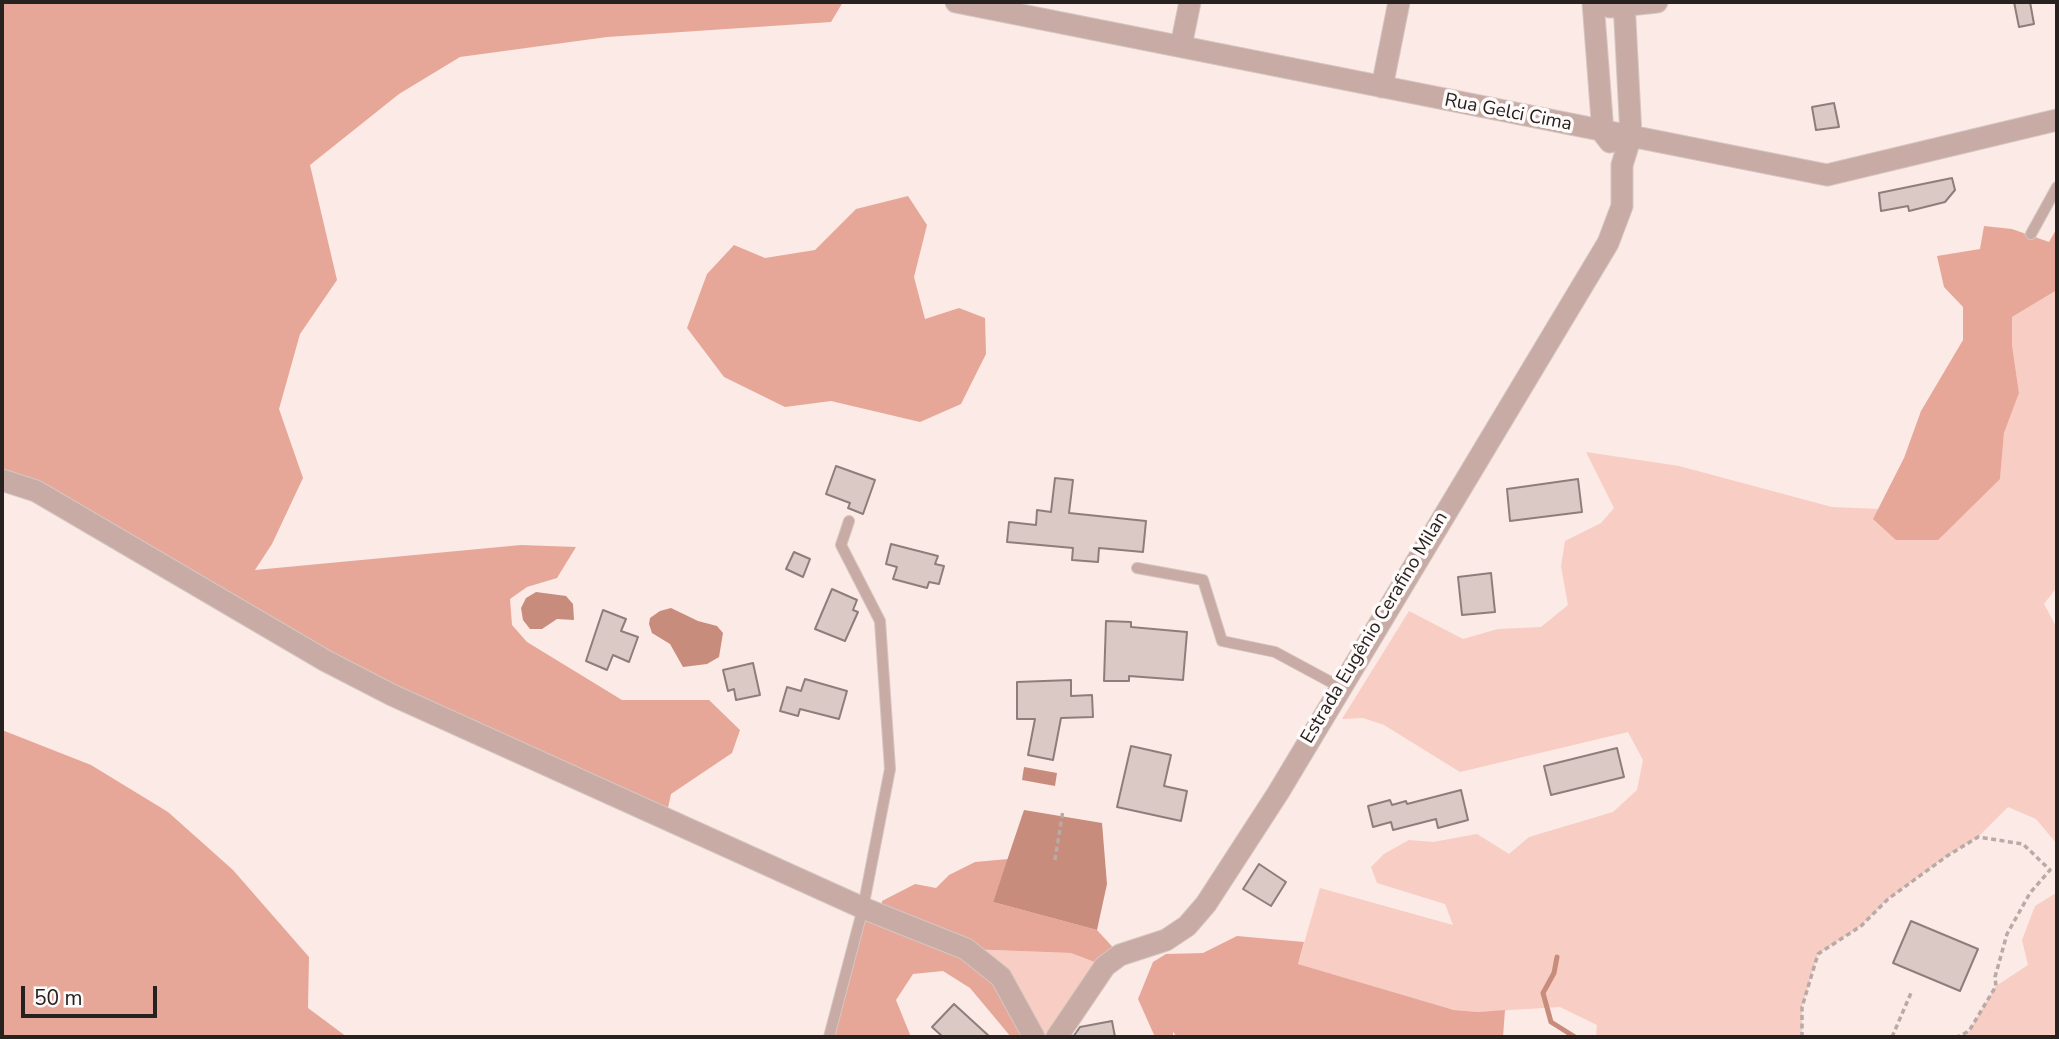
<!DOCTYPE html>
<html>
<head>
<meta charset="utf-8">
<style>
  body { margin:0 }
  #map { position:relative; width:2059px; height:1039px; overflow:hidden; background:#fbeae6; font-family:"Nunito Sans",sans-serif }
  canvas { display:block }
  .frame { position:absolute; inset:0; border:4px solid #27211f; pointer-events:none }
  .scale { position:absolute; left:21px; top:986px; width:136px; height:32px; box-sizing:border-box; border:4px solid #27211f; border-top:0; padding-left:9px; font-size:21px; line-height:24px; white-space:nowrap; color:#27211f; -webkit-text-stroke:5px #fefafa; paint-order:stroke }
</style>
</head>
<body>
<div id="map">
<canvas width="2059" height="1039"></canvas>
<div class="frame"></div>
<div class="scale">50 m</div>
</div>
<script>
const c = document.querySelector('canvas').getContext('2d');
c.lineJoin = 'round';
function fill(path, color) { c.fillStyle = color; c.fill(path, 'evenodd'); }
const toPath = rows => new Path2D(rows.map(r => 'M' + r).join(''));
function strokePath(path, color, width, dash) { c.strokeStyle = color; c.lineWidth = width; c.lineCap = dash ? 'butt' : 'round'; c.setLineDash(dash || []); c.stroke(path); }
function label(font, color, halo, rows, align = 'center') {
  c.font = font + ' "Nunito Sans",sans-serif'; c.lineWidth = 7; c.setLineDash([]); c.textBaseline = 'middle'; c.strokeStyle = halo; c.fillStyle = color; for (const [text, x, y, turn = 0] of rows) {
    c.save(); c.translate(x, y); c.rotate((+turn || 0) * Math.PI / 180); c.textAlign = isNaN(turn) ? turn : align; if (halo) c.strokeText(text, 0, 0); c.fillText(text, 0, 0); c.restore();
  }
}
const green = toPath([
  [2057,290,2057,587,2044,604,2057,628,2057,844,2036,819,2008,807,1978,837,1947,856,1888,899,1861,926,1818,954,1802,1007,1802,1037,1603,1037,1596,1036,1597,1025,1560,1007,1478,1012,1454,1010,1298,964,1320,888,1453,925,1445,904,1377,883,1371,867,1384,854,1409,840,1433,842,1477,834,1509,854,1529,837,1613,812,1637,790,1643,760,1628,732,1460,772,1384,725,1363,718,1342,719,1409,611,1463,639,1498,629,1541,627,1568,605,1561,566,1565,541,1601,523,1614,508,1586,452,1679,466,1832,507,1879,509,1874,519,2000,479,2004,433,2019,393,2012,345,2012,317],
  [2057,888,2057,1037,1957,1037,1969,1031,1996,986,2028,965,2022,940,2035,906,2056,893],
  [966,949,1071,953,1105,966,1057,1037,1034,1037]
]);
const forest = toPath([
  [2,2,843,2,831,22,607,37,460,57,399,94,310,165,337,280,300,334,279,409,303,478,272,544,255,570,521,545,576,547,557,578,527,587,510,599,512,625,527,642,622,700,709,700,740,730,732,753,671,794,666,817,392,695,2,480],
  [908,196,927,225,914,277,925,319,959,308,985,318,986,354,961,404,920,422,831,401,785,407,724,377,687,328,707,274,734,245,765,258,815,250,856,209],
  [1984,226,2012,229,2049,242,2057,228,2057,290,2012,317,2012,345,2019,393,2004,433,2000,479,1938,540,1896,540,1873,519,1904,458,1921,411,1963,340,1963,307,1944,287,1937,256,1980,249],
  [2,730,91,765,168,812,233,870,309,957,308,1008,347,1037,2,1037],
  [1008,859,993,902,1097,930,1120,955,1105,966,1071,953,967,949,1001,977,1034,1037,1011,1037,970,988,943,971,913,974,896,1000,911,1037,829,1037,863,908,880,915,882,901,915,884,936,888,949,875,975,862],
  [1237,936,1304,942,1298,964,1454,1010,1478,1012,1505,1010,1503,1037,1177,1037,1173,1032,1173,1037,1155,1037,1138,999,1153,962,1166,954,1203,953]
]);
const water = toPath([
  [536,592,566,596,573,604,574,620,557,619,542,629,530,629,523,620,521,608,526,598],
  [671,608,698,621,717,626,723,633,719,657,707,664,683,667,670,644,652,633,649,624,650,618,660,611],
  [1024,767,1057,773,1055,786,1022,780],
  [1024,810,1102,823,1107,884,1097,930,993,902]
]);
const stream = toPath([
  [1557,957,1554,973,1543,993,1551,1022,1575,1037]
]);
const building = toPath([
  [2014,2,2030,2,2034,24,2019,27,2014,2],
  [1834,103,1839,127,1816,130,1812,107,1834,103],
  [1952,178,1955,190,1945,202,1909,211,1908,206,1881,211,1879,193,1952,178],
  [836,466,875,480,863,514,848,508,850,503,826,494,836,466],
  [1055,478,1073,480,1069,513,1146,521,1143,552,1099,548,1098,562,1072,560,1073,548,1007,542,1009,522,1036,525,1037,510,1051,512,1055,478],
  [1578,479,1582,512,1510,521,1507,489,1578,479],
  [891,544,938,556,935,564,944,566,939,584,929,582,927,588,893,579,897,567,886,564,891,544],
  [794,552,810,559,803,577,786,569,794,552],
  [1491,573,1495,612,1462,615,1458,577,1491,573],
  [832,589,857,600,853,610,858,612,845,641,815,629,832,589],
  [603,610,626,619,621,631,638,637,629,662,613,655,607,670,586,661,603,610],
  [1106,621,1131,622,1131,627,1187,632,1183,680,1129,676,1129,681,1104,681,1106,621],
  [753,663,760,695,736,700,734,689,728,691,723,670,753,663],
  [805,679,847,691,839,719,800,709,798,716,780,711,787,687,801,691,805,679],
  [1071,680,1071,696,1092,695,1093,717,1061,718,1053,760,1028,755,1035,719,1017,719,1017,682,1071,680],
  [1131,746,1171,755,1164,786,1187,791,1181,821,1117,807,1131,746],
  [1617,748,1624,777,1551,795,1544,766,1617,748],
  [1461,790,1468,820,1438,828,1436,819,1393,830,1391,822,1373,827,1368,806,1390,800,1392,805,1406,801,1407,804,1461,790],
  [1259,864,1286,882,1271,906,1243,889,1259,864],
  [1911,921,1978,949,1960,991,1893,963,1911,921],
  [954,1004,990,1037,943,1037,932,1027,954,1004],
  [1112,1021,1115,1037,1073,1037,1080,1027,1112,1021]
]);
const path = toPath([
  [1055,860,1063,810],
  [1802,1037,1802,1007,1818,954,1861,926,1888,899,1947,856,1978,837,2023,844,2050,870,2030,893,2007,934,1995,977,1996,986,1969,1031,1957,1037],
  [1892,1037,1911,993]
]);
const lane = toPath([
  [2031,234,2057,187],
  [1137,568,1203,580,1222,641,1275,652,1340,687],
  [829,1037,863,908,890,769,880,621,841,545,849,521]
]);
const street = toPath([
  [956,2,1827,175,2057,120],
  [1593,2,1603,133,1610,142],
  [1610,7,1657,2],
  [1181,46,1190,2],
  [1382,87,1399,2],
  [2,480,36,491,326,661,392,695,863,908,966,949,1001,977,1034,1037],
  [1057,1037,1105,966,1120,955,1166,940,1187,926,1206,904,1278,793,1608,243,1622,206,1622,165,1631,136,1624,2]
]);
const streetNames = [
  ["Rua Gelci Cima",1508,113,11],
  ["Estrada Eugênio Cerafino Milan",1375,628,-59]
];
fill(green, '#f8cdc3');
fill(forest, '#e6a798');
fill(water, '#c88c7d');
strokePath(stream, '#c88c7d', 5);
fill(building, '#dac9c5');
strokePath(building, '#8e7e7b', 2);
strokePath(lane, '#d5c6c2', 12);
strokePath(street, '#d5c6c2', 23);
strokePath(path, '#b8aba7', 3.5, [5, 3.5]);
strokePath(lane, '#c7aba4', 10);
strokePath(street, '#c7aba4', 21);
label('19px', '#27211f', '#fefafa', streetNames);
</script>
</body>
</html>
